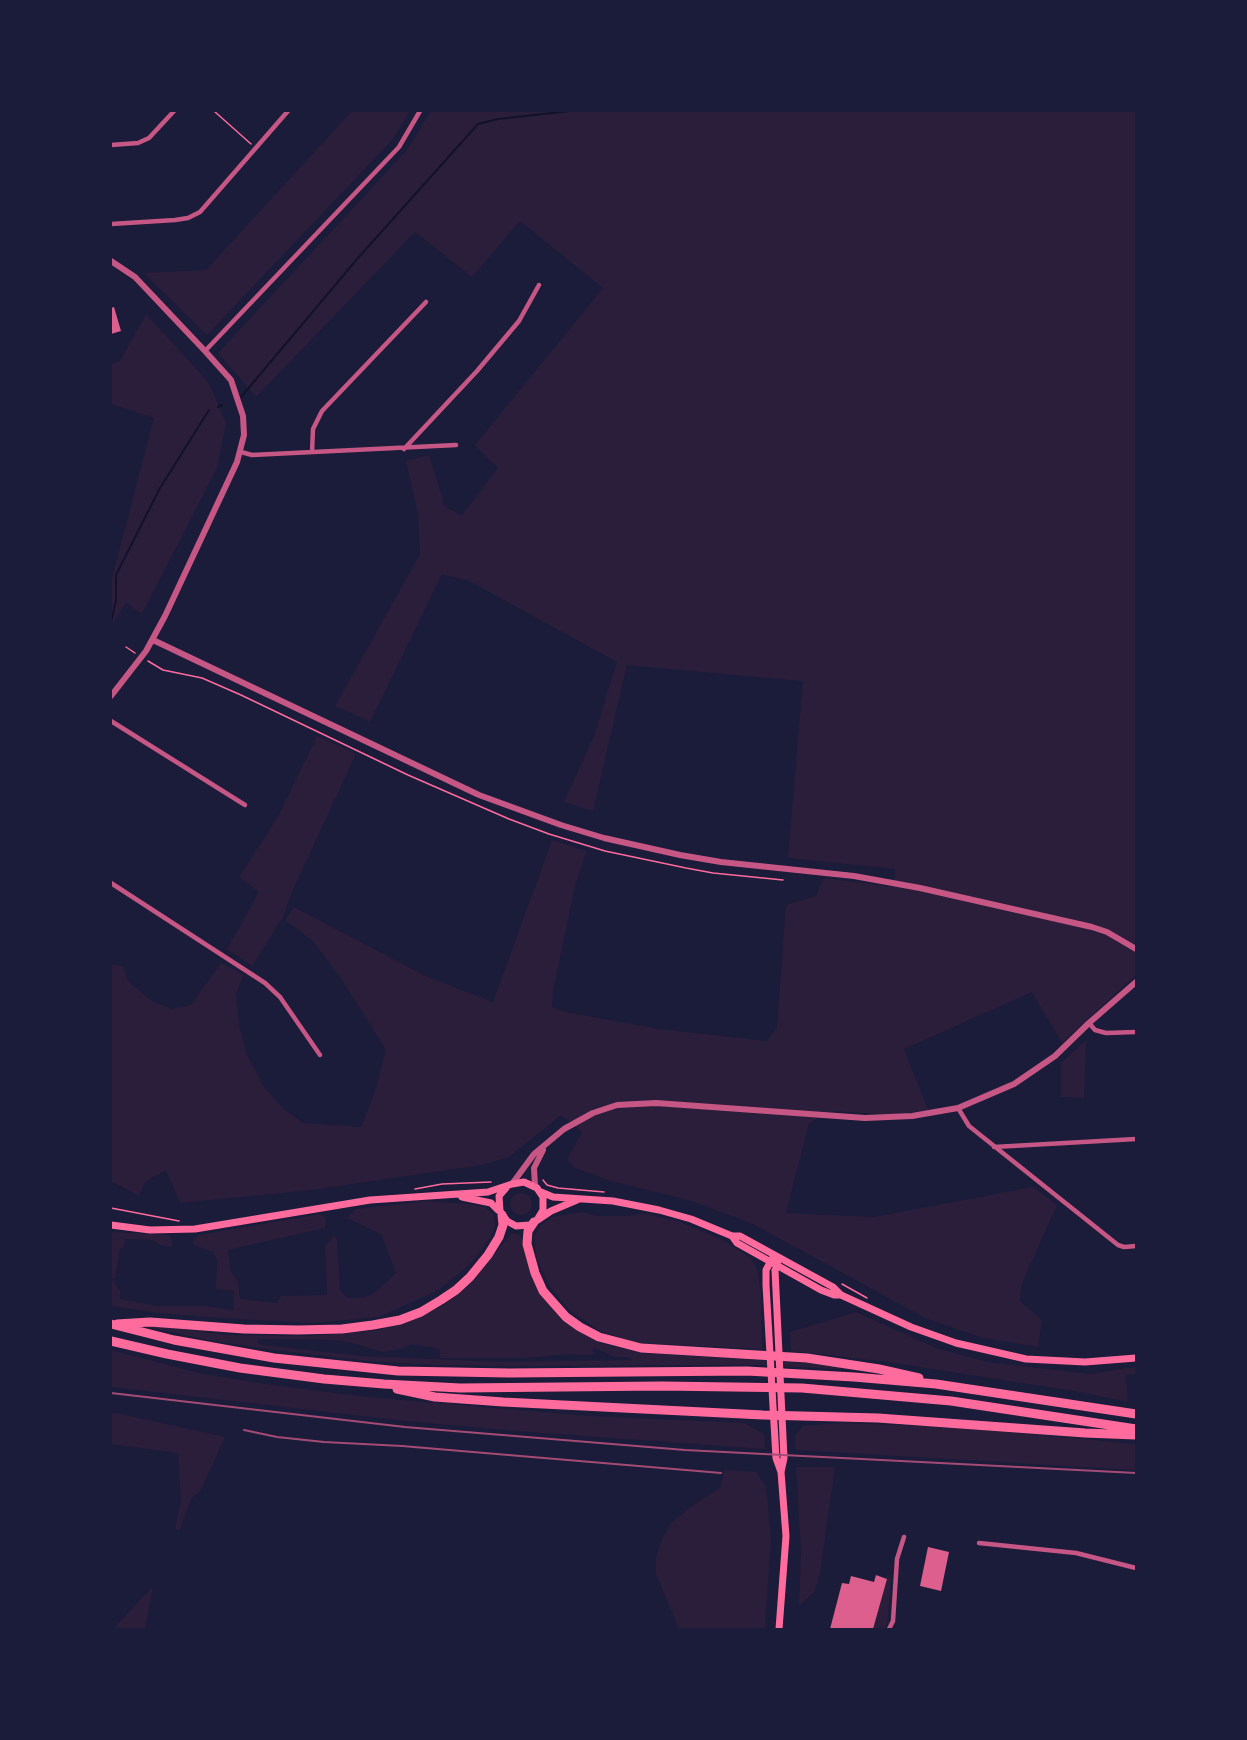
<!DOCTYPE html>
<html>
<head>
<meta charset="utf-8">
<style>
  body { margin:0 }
  #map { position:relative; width:1247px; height:1740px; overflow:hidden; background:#1b1b3a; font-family:Rubik,sans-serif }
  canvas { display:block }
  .frame { position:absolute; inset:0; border:112px solid #1b1b3a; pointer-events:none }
</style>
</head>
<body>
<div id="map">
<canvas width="1247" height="1740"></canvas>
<div class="frame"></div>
</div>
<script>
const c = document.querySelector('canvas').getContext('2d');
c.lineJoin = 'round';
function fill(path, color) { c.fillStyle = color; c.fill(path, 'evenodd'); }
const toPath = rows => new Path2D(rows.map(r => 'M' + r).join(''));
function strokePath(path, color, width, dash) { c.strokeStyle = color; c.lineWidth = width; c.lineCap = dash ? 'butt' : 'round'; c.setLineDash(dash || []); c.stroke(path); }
const green = toPath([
  [352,111,410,111,392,140,207,335,144,273,206,270],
  [431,111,1136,111,1136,975,1062,1043,1032,992,904,1049,928,1110,893,1115,832,1111,809,1123,786,1213,874,1217,1033,1187,1057,1205,1022,1283,1020,1301,1042,1320,1038,1347,983,1338,925,1318,753,1224,692,1201,611,1181,575,1168,567,1159,582,1132,561,1115,509,1157,482,1165,312,1190,180,1203,166,1170,145,1182,139,1196,111,1181,111,964,123,966,129,982,153,1002,172,1009,191,1005,221,963,244,975,236,993,239,1024,246,1053,264,1087,284,1109,303,1123,361,1127,376,1088,386,1050,344,983,313,941,285,920,294,907,425,976,493,1002,552,840,587,851,575,886,553,991,552,1007,566,1012,659,1029,767,1041,777,1027,786,905,816,896,824,878,894,887,895,869,788,858,803,681,627,665,593,811,564,802,594,736,617,662,469,581,442,574,370,722,335,706,420,554,418,514,406,461,429,455,445,507,462,515,498,468,475,445,603,288,520,221,472,277,415,232,256,397,218,353,407,150],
  [146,314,209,383,226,423,217,468,142,614,126,603,111,626,111,582,154,418,111,404,111,364,120,361],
  [317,736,356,754,290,896,283,917,252,966,227,949,259,892,239,877,279,815],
  [1086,1040,1084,1098,1061,1097,1061,1063],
  '510 1204a11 11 0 1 1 22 0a11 11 0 1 1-22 0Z',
  [428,1201,468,1204,485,1207,494,1215,495,1225,491,1237,471,1263,439,1290,379,1317,315,1323,220,1318,158,1313,111,1306,111,1232,169,1235,173,1241,171,1247,160,1245,153,1240,125,1239,123,1248,120,1248,115,1278,112,1279,120,1291,120,1299,158,1306,206,1306,234,1310,234,1291,216,1289,217,1260,213,1252,194,1245,193,1240,199,1235,320,1214,326,1218,325,1228,228,1250,231,1272,238,1281,240,1299,277,1303,281,1296,327,1295,325,1246,333,1236,337,1238,340,1290,347,1298,363,1298,373,1294,396,1273,381,1234,347,1218,356,1209],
  [583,1212,597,1216,629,1216,643,1213,680,1222,725,1241,751,1258,758,1272,761,1295,762,1349,636,1343,600,1331,569,1310,550,1287,537,1260,534,1236,541,1225,552,1217],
  [511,1233,518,1234,522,1237,531,1274,576,1330,600,1343,640,1353,807,1363,850,1368,853,1370,760,1365,509,1366,435,1365,367,1361,275,1350,212,1341,142,1326,142,1324,227,1335,308,1336,373,1331,403,1324,444,1305,459,1293,473,1281],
  [258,1339,336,1340,352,1343,382,1352,401,1349,411,1344,440,1349,440,1358,524,1358,570,1354,588,1355,593,1354,593,1347,615,1357,628,1357,632,1360,502,1362,363,1356,262,1345,257,1343],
  [856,1312,936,1348,988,1362,1089,1374,1136,1367,1136,1374,1126,1374,1128,1402,1080,1392,881,1361,791,1351,790,1332],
  [111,1350,203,1374,272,1385,367,1397,589,1416,744,1423,764,1434,765,1449,516,1431,405,1421,111,1387],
  [111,1412,225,1437,201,1490,191,1499,179,1531,175,1529,181,1500,178,1453,111,1444],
  [841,1423,950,1427,1136,1444,1136,1470,796,1450,795,1436,803,1426],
  [796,1467,835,1467,820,1573,815,1591,799,1606,801,1549],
  [724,1470,756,1472,766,1487,771,1536,765,1629,679,1629,656,1574,656,1558,662,1539,671,1523,689,1508,721,1487],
  [887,1574,891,1580,887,1624,884,1629,873,1629],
  [153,1586,145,1629,114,1629,116,1626]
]);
const stream = toPath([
  [241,397,358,258,478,124,498,119,570,111],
  [218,407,222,405],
  [111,623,116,600,116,575,160,488,209,410]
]);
const building = toPath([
  [114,307,121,331,111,334,111,308],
  [928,1547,949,1552,941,1591,920,1586],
  [876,1575,887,1579,873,1629,830,1629,842,1583,849,1584,851,1576,874,1582]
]);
const path = toPath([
  [214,111,251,144],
  [126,647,135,653],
  [148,661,163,670,202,678,241,695,408,775,509,819,549,834,605,851,686,868,713,873,783,880],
  [543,1180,547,1185,558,1188,604,1192],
  [415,1189,442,1184,491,1182],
  [111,1208,179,1221],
  [842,1284,867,1298]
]);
const minor = toPath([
  [111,145,138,143,149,138,174,111],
  [111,224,175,220,188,218,200,212,288,111],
  [205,351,399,147,420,111],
  [404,449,477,371,519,321,539,285],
  [241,452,252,455,456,445],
  [312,452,313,429,322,411,426,302],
  [111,721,245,805],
  [111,883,265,983,280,997,320,1055],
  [1089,1023,1095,1030,1106,1033,1136,1032],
  [958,1108,969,1126,1118,1245,1124,1247,1136,1246],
  [994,1147,1136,1139],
  [979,1543,1076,1553,1136,1568],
  [889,1629,893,1621,897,1559,904,1537]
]);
const tertiary = toPath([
  [111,261,135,277,205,351,231,380,243,416,244,435,237,462,165,616,146,651,111,696],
  [153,640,479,795,561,825,604,838,680,855,721,862,854,876,920,888,1092,927,1107,932,1136,949],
  [512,1184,534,1154,564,1129,593,1113,617,1105,656,1103,865,1118,912,1116,958,1108,1014,1084,1055,1056,1089,1023,1136,982],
  [535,1186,534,1168,543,1150]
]);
const secondary = toPath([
  [506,1188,499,1196,500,1211,507,1221,516,1226,530,1225,551,1211,577,1200],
  [541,1192,553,1197,613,1201,659,1210,691,1219,732,1236,740,1236,833,1287,841,1295],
  [462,1197,491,1203,498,1210],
  [111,1225,150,1230,195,1229,370,1200,488,1192,512,1184,524,1182,537,1188,543,1197,543,1210,537,1220],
  [732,1236,737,1243,821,1290,834,1295,841,1295,911,1327,956,1343,1026,1359,1085,1362,1136,1358],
  [776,1256,778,1266,775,1270,784,1458,781,1472,786,1536,779,1629],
  [772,1259,766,1270,766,1285,776,1458,781,1472]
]);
const motorway = toPath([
  [534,1222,528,1231,527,1244,535,1273,543,1291,566,1317,580,1327,599,1337,641,1348,807,1358,879,1369,919,1378],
  [111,1324,174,1340,274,1358,398,1371,509,1373,747,1371,854,1377,936,1384,1136,1414],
  [117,1324,150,1322,244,1329,298,1330,342,1329,373,1325,400,1320,421,1312,441,1300,456,1290,470,1277,488,1255,499,1237,503,1225,502,1215],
  [111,1341,167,1354,240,1368,324,1379,384,1384,460,1388,662,1386,802,1388,951,1401,1136,1429],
  [397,1389,435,1397,503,1402,763,1415,878,1418,1085,1433,1136,1435]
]);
const rail = toPath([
  [111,1393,405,1427,685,1450,1136,1473],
  [244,1430,277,1437,324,1442,402,1446,721,1473]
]);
fill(green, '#2a1e3b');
strokePath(stream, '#12122b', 2);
fill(building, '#dd5f8e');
strokePath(path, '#ff6b9d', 1.5);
strokePath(minor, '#c65784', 4.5);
strokePath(tertiary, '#c65784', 6);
strokePath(secondary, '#ff6b9d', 7);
strokePath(motorway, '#ff6b9d', 9);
strokePath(rail, '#a44b75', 2);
</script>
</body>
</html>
